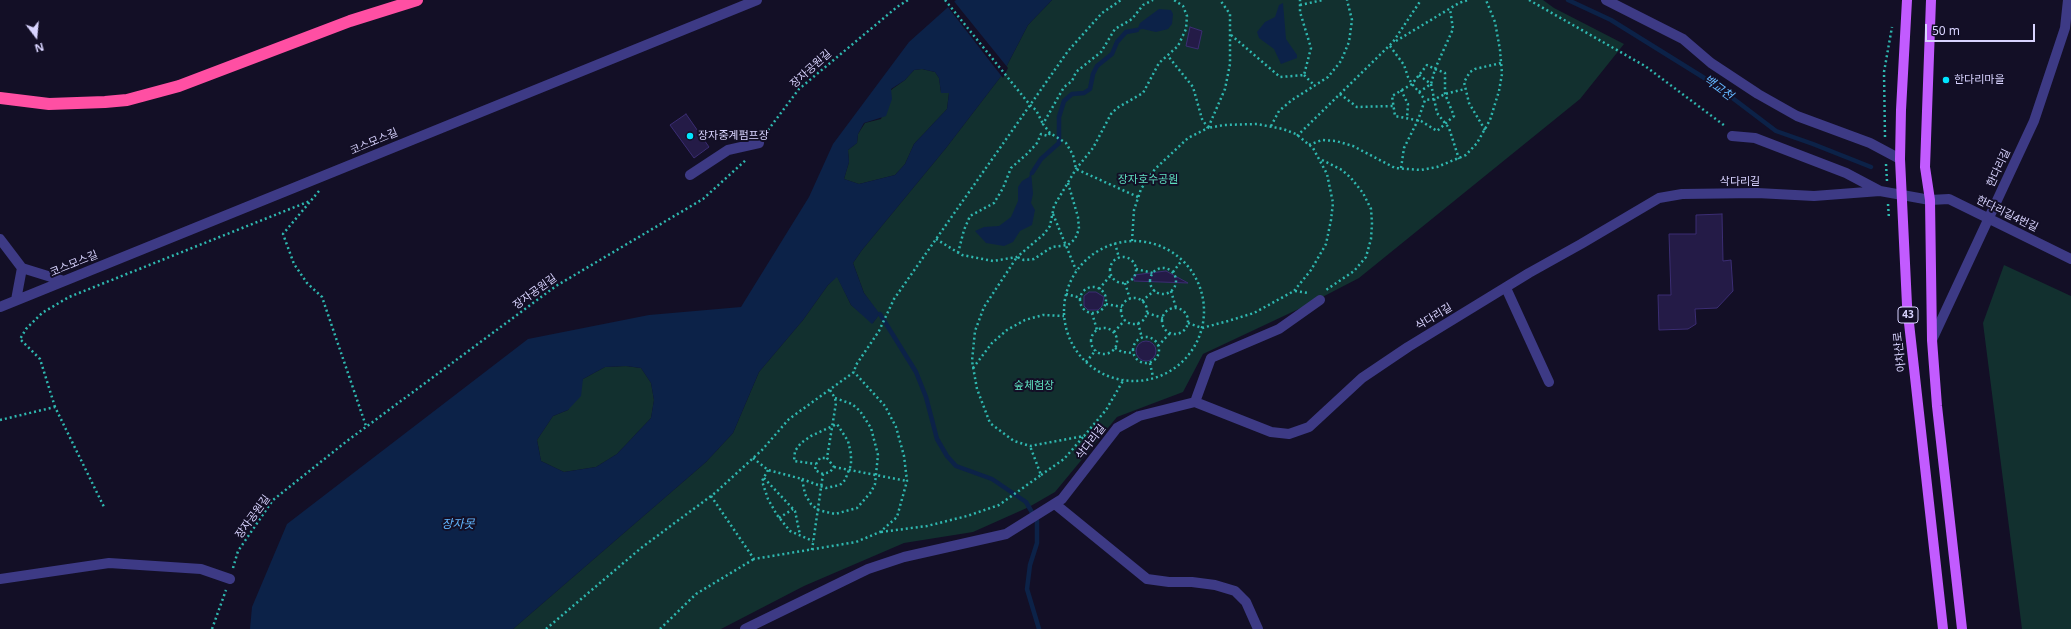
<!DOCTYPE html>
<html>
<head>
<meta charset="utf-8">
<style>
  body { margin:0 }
  #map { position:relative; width:2071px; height:629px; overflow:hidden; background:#130f26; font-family:"Noto Sans",sans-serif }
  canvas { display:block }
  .north { position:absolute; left:16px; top:16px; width:40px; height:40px; -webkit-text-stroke:3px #130f26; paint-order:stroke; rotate:164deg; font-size:11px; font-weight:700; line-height:16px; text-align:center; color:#d9d4ff }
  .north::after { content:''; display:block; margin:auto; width:14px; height:18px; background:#d9d4ff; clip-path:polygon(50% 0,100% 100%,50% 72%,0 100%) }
  .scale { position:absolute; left:1925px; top:24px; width:110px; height:18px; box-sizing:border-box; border:2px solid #d9d4ff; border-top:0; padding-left:5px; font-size:12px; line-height:14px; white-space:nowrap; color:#d9d4ff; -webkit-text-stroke:3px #130f26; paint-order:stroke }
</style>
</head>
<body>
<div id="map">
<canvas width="2071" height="629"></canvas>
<div class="north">N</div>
<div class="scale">50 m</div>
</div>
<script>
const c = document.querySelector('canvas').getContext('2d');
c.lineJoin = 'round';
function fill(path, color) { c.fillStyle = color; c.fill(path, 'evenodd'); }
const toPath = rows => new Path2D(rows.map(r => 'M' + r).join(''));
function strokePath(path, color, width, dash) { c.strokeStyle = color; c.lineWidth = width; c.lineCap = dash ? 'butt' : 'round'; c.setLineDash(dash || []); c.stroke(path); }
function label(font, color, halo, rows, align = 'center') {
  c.font = font + ' "Noto Sans","Noto Sans KR",sans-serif'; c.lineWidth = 4; c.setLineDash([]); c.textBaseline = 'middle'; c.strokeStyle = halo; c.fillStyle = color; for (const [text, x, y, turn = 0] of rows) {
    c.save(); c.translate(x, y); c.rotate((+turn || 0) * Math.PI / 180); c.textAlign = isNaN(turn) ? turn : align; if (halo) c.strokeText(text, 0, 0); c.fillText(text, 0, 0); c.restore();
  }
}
const green = toPath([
  [1052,0,1543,0,1554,8,1624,44,1580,99,1359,278,1305,306,1203,354,1183,392,1117,417,1055,492,1029,507,973,532,904,543,804,586,721,629,513,629,706,462,733,433,759,372,803,320,828,285,837,276,851,305,873,323,879,314,864,293,853,263,862,250,946,148,1002,75,1028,25],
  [922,69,935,72,939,78,941,92,949,93,947,109,914,144,905,164,895,175,859,184,844,179,849,162,848,150,857,143,858,134,865,123,881,119,891,90,905,80,914,70],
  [2004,265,2071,296,2071,629,2022,629,1983,323],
  [626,366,641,368,651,383,654,400,651,418,617,454,596,467,564,472,541,461,537,440,553,416,568,410,583,379,605,367]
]);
const water = toPath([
  [956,0,1052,0,1028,25,1002,75,946,148,862,250,853,263,864,293,880,314,872,324,851,305,837,277,828,285,803,320,759,372,733,433,706,462,513,629,250,629,252,607,287,524,528,339,649,315,741,307,809,197,833,144,909,42],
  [922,69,935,72,939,78,941,93,949,93,947,109,914,144,905,164,895,175,859,184,844,179,849,162,848,150,857,143,858,134,864,123,886,116,892,99,891,89,905,80,914,70],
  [626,366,641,368,651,383,654,400,651,418,617,454,596,467,564,472,541,461,537,440,553,416,568,410,581,396,583,379,605,367],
  [1283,3,1286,39,1297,55,1297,58,1281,64,1274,49,1259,38,1257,32,1265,22,1275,17,1279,5],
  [1159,9,1171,10,1173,14,1172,24,1168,29,1156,32,1143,29,1137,30,1140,23],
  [1031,171,1033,194,1031,203,1035,210,1032,225,1020,231,1013,242,1004,246,986,243,975,231,984,227,999,226,1011,217,1018,201,1018,187,1022,181,1029,177]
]);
const pier = toPath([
  [953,0,1008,68,1003,78,947,6]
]);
const stream = toPath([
  [1568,0,1611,20,1677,61,1714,84,1776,131,1813,144,1871,167],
  [1032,173,1041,159,1059,143,1059,117,1064,101,1072,94,1084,93,1090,89,1093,74,1097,66,1112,54,1117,42,1126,32,1137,30],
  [880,314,916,372,926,397,937,439,947,456,956,466,992,479,1026,502,1037,521,1037,543,1030,565,1027,589,1039,629]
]);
const building = toPath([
  [1190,27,1202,31,1198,49,1186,46,1190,27],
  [686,114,709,147,694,158,670,125,686,114],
  [1722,214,1723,261,1731,260,1733,291,1717,308,1695,309,1696,324,1688,329,1659,330,1658,295,1671,295,1669,234,1696,234,1696,215,1722,214],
  [1166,271,1188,283,1134,281,1134,275,1166,271],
  [1089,292,1096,292,1104,297,1102,306,1098,310,1088,310,1084,306,1084,296,1089,292],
  '1136 351a10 10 0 1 1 20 0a10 10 0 1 1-20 0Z'
]);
const path = toPath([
  [945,0,1030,105,1036,110,1043,124],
  [1529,0,1645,66,1725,126],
  [1300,5,1323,0],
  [1231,35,1280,77,1304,75,1311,48,1300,12,1300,0],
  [1396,41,1459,3,1468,0],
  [1390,46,1404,65,1408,77,1412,84,1419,92,1431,84,1435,69,1445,73,1445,94,1454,116,1437,131,1421,121,1395,116,1392,96,1412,84,1427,65,1435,69,1453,29,1450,9],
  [1304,75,1315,86],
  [1419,75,1431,84,1437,113,1449,128,1459,159],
  [1401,90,1408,104,1407,118],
  [1419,92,1425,100],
  [1340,94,1357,107,1393,106],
  [1271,126,1279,111,1292,100,1328,77,1341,61,1349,42,1352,20,1347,0],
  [1485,130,1469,103,1464,82,1470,72,1475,69,1501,63],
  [765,134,799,89,897,7,908,0],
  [1297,136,1393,42,1421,0],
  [1885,137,1884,72,1892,27],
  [1309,145,1322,140,1336,141,1353,146,1395,168,1421,170,1437,167,1466,155,1477,143,1490,120,1499,91,1502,74,1500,50,1495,22,1486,0],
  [1322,160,1342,170,1351,178,1363,193,1371,209,1372,223,1371,239,1366,257,1354,271,1326,290],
  [1886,164,1887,181],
  [1401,168,1404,148,1418,120,1425,100,1435,99,1445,94,1465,89],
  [1068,183,1078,217,1079,229,1075,239,1068,245,1052,247,1034,259,1024,260,1017,257,984,307,975,331,972,361,977,389,990,423,1014,441,1030,446,1084,436,1106,410,1124,379],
  [319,191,283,234,294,264,307,283,322,297,366,426],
  [1138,197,1076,169,1073,155,1066,143,1050,133,1043,124,1064,87,1072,81,1076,72,1101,52,1115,29,1132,19,1143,5,1153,0],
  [1888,204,1889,219],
  [1053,214,1076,270],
  [936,239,962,255,993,261,1017,257,1044,234,1050,226,1054,206,1076,169,1093,148,1111,114,1117,108,1143,93,1159,63,1178,46,1186,29,1187,16,1183,6,1174,0],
  [1132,241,1134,210,1141,189,1155,169,1188,138,1208,128,1202,119,1193,87,1168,56],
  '1064 311a70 70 0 1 1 140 0a70 70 0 1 1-140 0Z',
  [1115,243,1119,258],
  [958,253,964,230,970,216,994,203,1003,188,1011,168,1028,153,1037,143,1041,134,1048,136,1050,133],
  '1110 270a13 13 0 1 1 26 0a13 13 0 1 1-26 0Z',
  '1150 281a13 13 0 1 1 26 0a13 13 0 1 1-26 0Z',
  [1136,269,1153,273],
  [1173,272,1182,260],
  [1125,283,1130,299],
  '1080 300a13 13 0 1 1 26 0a13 13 0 1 1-26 0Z',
  [1099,289,1111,275],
  [1171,291,1176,308],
  [1295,291,1309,293],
  [1066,294,1081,298],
  '1121 311a13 13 0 1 1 26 0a13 13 0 1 1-26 0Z',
  [1142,301,1155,290],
  [1106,304,1122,307],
  '1162 321a13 13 0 1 1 26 0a13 13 0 1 1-26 0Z',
  [1092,313,1097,330],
  [1147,313,1163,318],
  [1138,323,1142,338],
  [1188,323,1202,328,1228,321,1254,313,1294,291,1311,270,1326,244,1331,220,1333,203,1327,174,1313,148,1296,134,1283,129,1257,124,1224,125,1208,128,1225,89,1230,64,1230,14,1220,0],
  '1091 341a13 13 0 1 1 26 0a13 13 0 1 1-26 0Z',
  [1114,332,1125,320],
  '1133 350a13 13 0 1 1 26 0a13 13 0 1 1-26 0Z',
  [1158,346,1171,332],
  [1115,348,1122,352,1133,353],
  [1086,362,1096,350],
  [1150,363,1153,377],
  [973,368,992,343,1007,330,1025,320,1043,315,1064,316],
  [55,407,40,359,20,339,26,329,42,313,69,297,310,201],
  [0,420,55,407,104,507],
  [753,458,768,470,802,479,805,494,811,504,818,510,835,514,857,508,871,492,875,484,878,455,871,428,860,411,852,404,835,398],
  [834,467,907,481],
  [768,470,762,481,768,499,777,515,790,531,813,541],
  [823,474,815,470,816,464,820,458,827,458],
  [1041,475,1064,459,1084,436],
  [764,478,795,511,800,535],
  [802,479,826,488,840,485,845,480,851,465,851,454,848,441,837,424,811,436,801,443,795,451,794,461,816,464],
  [711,496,754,559,856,542,880,532,897,517,907,481,904,456,896,427,885,406,854,372],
  [779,518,793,509],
  [881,532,927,526,967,516,999,505,1041,475,1030,446],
  [812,550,823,474,830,472,834,467,827,458,836,403,835,398,830,390],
  [233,568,238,551,273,500,347,441,556,286,703,199,747,159],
  [212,629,226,590],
  [546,629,641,548,715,493,762,450,789,419,854,372,856,365,879,331,894,299,1068,51,1102,13,1121,0],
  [660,629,696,594,754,559]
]);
const minor = toPath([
  [1606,0,1683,39,1711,63,1758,94,1797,116,1870,143,1900,159],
  [1732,136,1755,138,1846,173,1880,191,1930,200,1949,199,2071,259],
  [690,175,728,150,759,143],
  [0,239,22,268],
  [1506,288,1549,382],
  [16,300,22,268,64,281],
  [0,307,757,0],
  [1932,340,2034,121,2065,28,2068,0],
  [1195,402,1211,358,1279,329,1320,300],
  [1055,504,1147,579,1169,582,1192,582,1215,585,1235,591,1246,602,1258,629],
  [0,579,109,563,201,569,230,579],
  [745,629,868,569,904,557,1006,534,1062,499,1117,428,1139,416,1195,402,1271,432,1289,434,1309,427,1362,378,1408,347,1529,273,1581,244,1659,198,1682,194,1757,193,1814,196,1880,191]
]);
const major = toPath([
  [1907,0,1901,110,1900,159,1907,305,1943,629],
  [1931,0,1925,167,1930,200,1932,340,1937,406,1962,629]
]);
const highway = toPath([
  [0,98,49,104,105,102,127,100,179,86,350,21,417,0]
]);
const markers = [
  [1946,80,4,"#00e5ff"],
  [690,136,4,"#00e5ff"]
];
const shields = [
  [1908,315,20]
];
const shieldNames = [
  ["43",1908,315]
];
const streetNames = [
  ["장자공원길",811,69,-42],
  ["코스모스길",374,142,-23],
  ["한다리길",1999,168,-65],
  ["삭다리길",1740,182],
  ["한다리길4번길",2007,214,26],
  ["코스모스길",74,264,-22],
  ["장자공원길",535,292,-36],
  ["삭다리길",1434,317,-31],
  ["아차산로",1900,352,-96],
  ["삭다리길",1091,442,-52],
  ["장자공원길",253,517,-54]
];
const poiNames = [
  ["한다리마을",1954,80],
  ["장자중계펌프장",698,136]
];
const parkNames = [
  ["장자호수공원",1148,180],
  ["숲체험장",1034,386]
];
const waterNames = [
  ["백교천",1718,88,36],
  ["장자못",458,525]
];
fill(green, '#12302f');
fill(water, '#0c2248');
fill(pier, '#130f26');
strokePath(stream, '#0c2248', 4.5);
fill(building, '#241b47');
strokePath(building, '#3b2d73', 1);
strokePath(path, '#2fb8b0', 2.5, [2, 3]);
strokePath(minor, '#3d3a85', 10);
strokePath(major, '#c25bff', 10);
strokePath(highway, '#ff4fa3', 12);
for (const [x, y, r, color] of markers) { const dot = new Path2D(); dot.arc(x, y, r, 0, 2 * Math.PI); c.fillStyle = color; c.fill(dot); strokePath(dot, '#130f26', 1.5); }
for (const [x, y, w] of shields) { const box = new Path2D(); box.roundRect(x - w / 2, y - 8, w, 16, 3); c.fillStyle = '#130f26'; c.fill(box); strokePath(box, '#d9d4ff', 1); }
label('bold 10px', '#d9d4ff', null, shieldNames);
label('11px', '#d9d4ff', '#130f26', streetNames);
label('11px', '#d9d4ff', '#130f26', poiNames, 'left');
label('11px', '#5fe0c0', '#130f26', parkNames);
label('italic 12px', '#62b6ff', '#130f26', waterNames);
</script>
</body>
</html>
